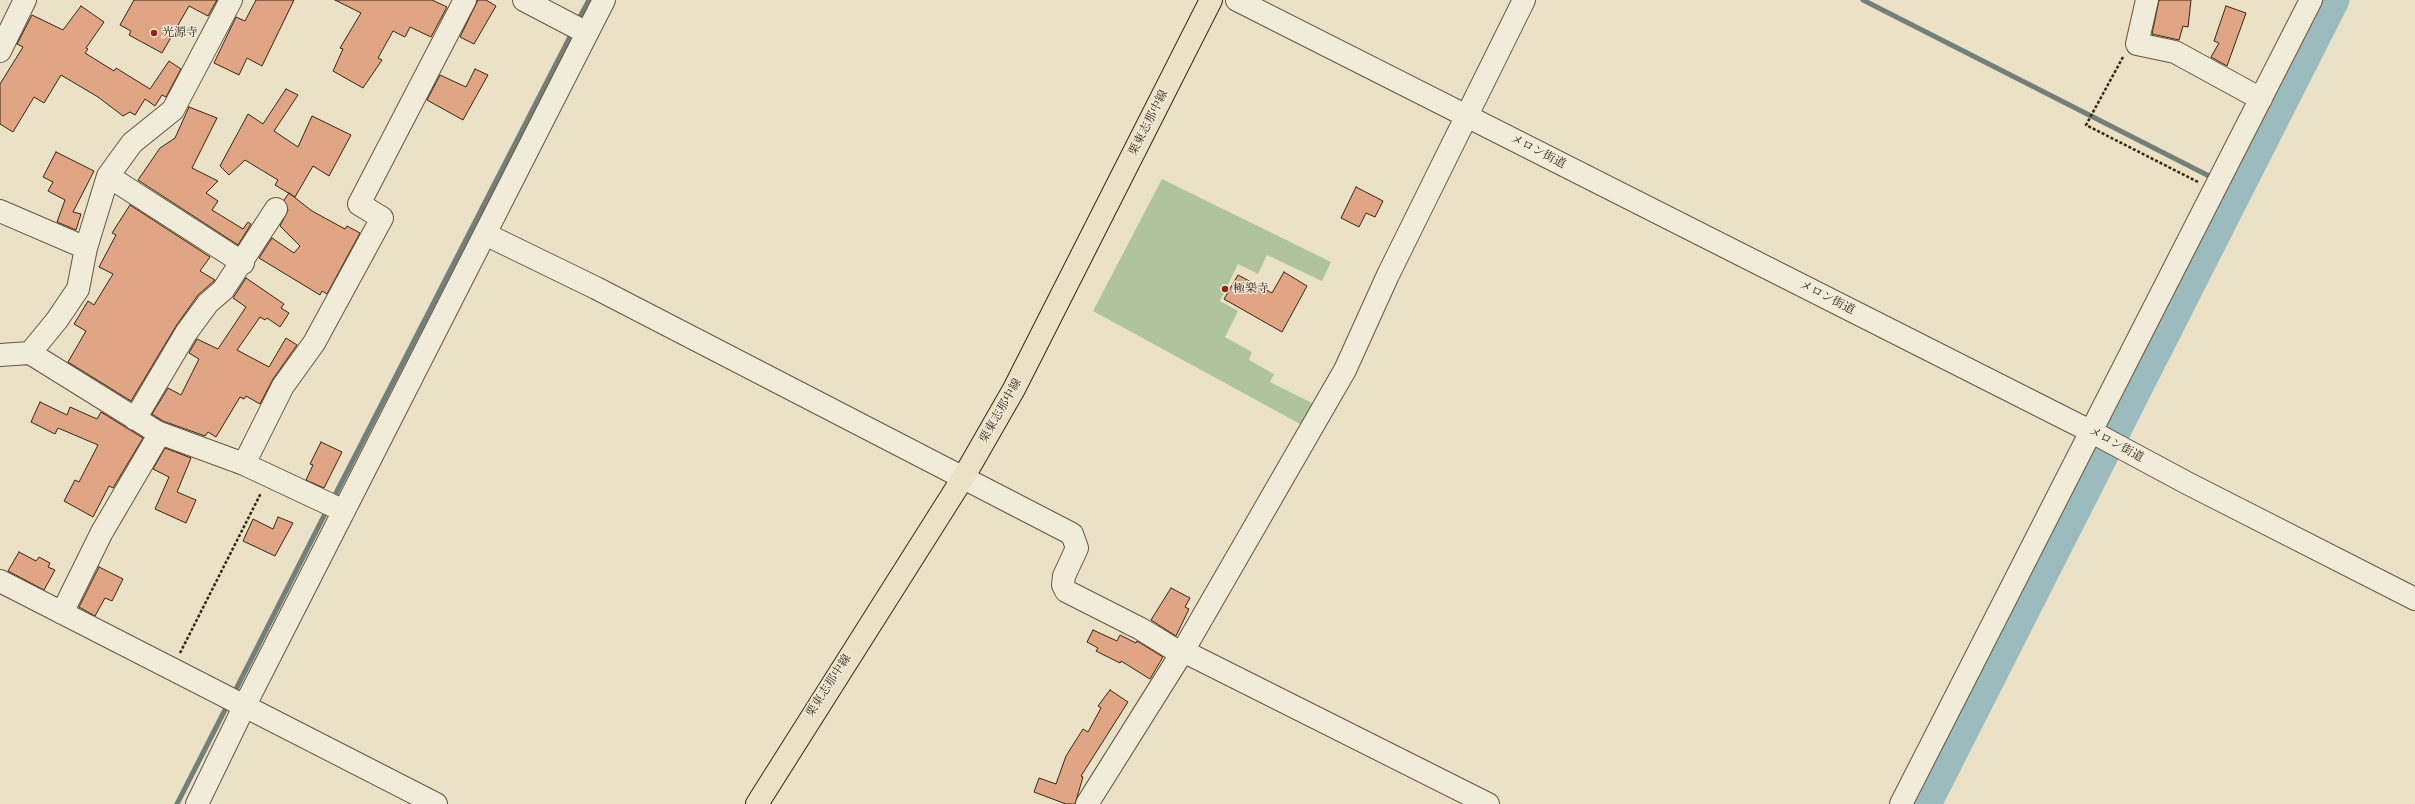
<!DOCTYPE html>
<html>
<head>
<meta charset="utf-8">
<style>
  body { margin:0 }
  canvas { display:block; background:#eae1c6 }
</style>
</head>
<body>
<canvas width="2415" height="804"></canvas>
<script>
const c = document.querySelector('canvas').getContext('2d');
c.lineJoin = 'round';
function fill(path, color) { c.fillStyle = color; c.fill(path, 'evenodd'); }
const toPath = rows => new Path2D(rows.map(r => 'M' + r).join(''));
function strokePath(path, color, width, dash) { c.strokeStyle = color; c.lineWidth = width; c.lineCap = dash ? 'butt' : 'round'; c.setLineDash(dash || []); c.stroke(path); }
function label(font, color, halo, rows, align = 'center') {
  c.font = font + ' Cardo,"Noto Serif JP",serif'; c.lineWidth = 3; c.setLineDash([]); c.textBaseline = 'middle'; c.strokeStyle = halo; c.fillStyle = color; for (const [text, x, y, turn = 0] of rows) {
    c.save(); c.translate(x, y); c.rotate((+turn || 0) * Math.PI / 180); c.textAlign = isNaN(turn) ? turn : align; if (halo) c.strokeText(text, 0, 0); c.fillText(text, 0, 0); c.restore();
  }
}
const green = toPath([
  [1162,179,1331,262,1322,281,1267,255,1258,274,1238,264,1220,301,1238,311,1225,337,1252,352,1249,360,1274,374,1270,382,1314,404,1302,425,1093,311]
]);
const stream = toPath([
  [1863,0,2215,179],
  [577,22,589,0],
  [2224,183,2237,191],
  [333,499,573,31],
  [233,695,328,508],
  [177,804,228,704]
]);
const river = toPath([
  [1926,804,2334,0]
]);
const building = toPath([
  [134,0,217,0,208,16,189,6,162,53,129,35,131,31,120,25,134,0],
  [256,0,294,0,262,66,247,58,239,75,214,63,236,17,245,21,256,0],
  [335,0,432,0,447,7,431,37,410,27,405,37,393,31,378,58,382,60,363,88,333,71,343,49,340,48,361,13,335,0],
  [478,0,486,0,496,6,474,44,460,37,478,0],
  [2159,0,2191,0,2188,27,2183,26,2179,40,2152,34,2159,0],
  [81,6,104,22,86,48,88,49,85,53,114,71,116,68,150,89,169,61,181,69,166,97,162,95,155,106,145,99,135,115,130,112,123,116,98,97,61,75,44,103,34,97,13,132,0,124,0,84,23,47,17,44,32,15,63,30,81,6],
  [2226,6,2246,13,2227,66,2211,57,2219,43,2214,41,2226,6],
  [475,69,488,75,463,120,427,100,440,75,466,87,475,69],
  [286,89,298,95,274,131,298,147,312,116,351,135,329,176,313,166,295,197,275,185,278,180,245,160,229,175,220,166,248,114,263,124,286,89],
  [189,107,217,118,192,168,218,181,206,193,218,201,212,210,243,229,248,222,251,224,238,245,138,180,160,148,175,138,189,107],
  [56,152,94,171,73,212,81,214,76,230,57,222,65,200,48,191,53,182,43,177,56,152],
  [1356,187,1383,201,1375,217,1366,213,1359,227,1341,218,1356,187],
  [289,193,312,211,345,229,347,226,360,233,327,294,322,291,320,295,259,258,272,238,294,253,300,246,280,226,288,210,284,200,289,193],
  [130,205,210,257,200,271,215,280,198,295,176,326,131,401,68,362,86,331,74,324,88,301,94,305,113,274,99,267,116,235,112,233,130,205],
  [1284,272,1307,286,1282,332,1224,299,1238,275,1272,293,1284,272],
  [246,278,284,304,281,308,289,313,280,327,267,318,265,320,260,317,237,350,269,367,286,338,297,345,273,379,260,404,246,396,244,399,240,397,216,437,208,432,205,436,163,421,152,414,168,388,181,395,199,359,189,353,197,339,218,349,246,307,233,298,246,278],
  [40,402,67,415,70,407,97,419,101,412,143,438,113,488,109,486,93,517,64,501,75,480,79,482,98,445,58,428,55,434,31,422,40,402],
  [321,442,342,452,324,488,306,480,313,465,310,464,321,442],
  [165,448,191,458,177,492,196,500,186,523,155,509,169,477,153,469,165,448],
  [278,517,293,523,275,556,243,541,253,519,273,529,278,517],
  [19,552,36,561,39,557,50,563,48,567,55,570,44,590,8,571,19,552],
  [99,567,123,579,112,601,105,598,95,616,79,607,99,567],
  [1171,588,1190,598,1185,607,1189,609,1176,636,1151,620,1171,588],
  [1093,630,1117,641,1120,635,1136,643,1137,641,1163,657,1150,679,1121,661,1120,663,1096,651,1098,648,1087,642,1093,630],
  [1110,690,1128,702,1081,776,1083,777,1075,804,1066,804,1034,792,1039,778,1056,784,1066,756,1083,729,1088,732,1101,708,1098,706,1110,690]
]);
const path = toPath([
  [2123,57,2086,125,2198,182],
  [180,653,261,493]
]);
const minor = toPath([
  [524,0,587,33],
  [1237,0,2092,432,2187,483,2415,599],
  [2147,0,2137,44,2175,52,2261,99],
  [0,51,25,0],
  [108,176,243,263],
  [0,211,86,248],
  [485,234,596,288,1072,534,1077,548,1064,576,1063,585,1066,591,1141,629,1172,648,1183,651,1488,804],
  [30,353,57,320,78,289,86,248,108,176,132,143,173,110,231,0],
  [0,355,30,353,157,432,244,464,344,511],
  [135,419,186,333,208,303,223,290,276,209],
  [244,464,283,386,314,343,382,218,359,204,465,0],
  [0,581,436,804],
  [62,613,102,532,160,433],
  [197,804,245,705,604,0],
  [1087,804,1183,651,1345,370,1388,275,1524,0],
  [1901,804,2311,0]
]);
const major = toPath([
  [757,804,963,478,1014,389,1211,0]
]);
const markers = [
  [154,33,4,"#8f2418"],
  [1225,289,4,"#8f2418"]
];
const poiNames = [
  ["光源寺",162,33],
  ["極樂寺",1233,289]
];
const streetNames = [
  ["栗東志那中線",1149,123,-63],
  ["メロン街道",1538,152,27],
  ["メロン街道",1827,298,27],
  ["栗東志那中線",1001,411,-60],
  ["メロン街道",2116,445,28],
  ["栗東志那中線",829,686,-57]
];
fill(green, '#b0c49b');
strokePath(stream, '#747f79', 5);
strokePath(river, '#9bbbbe', 31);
fill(building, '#dfa585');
strokePath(building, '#3a2512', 1);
strokePath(minor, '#66543f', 24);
strokePath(major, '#3a2512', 24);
strokePath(path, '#3a2512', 2.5, [3, 2]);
strokePath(minor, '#f1ecda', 22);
strokePath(major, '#eae1c6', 22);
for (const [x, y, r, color] of markers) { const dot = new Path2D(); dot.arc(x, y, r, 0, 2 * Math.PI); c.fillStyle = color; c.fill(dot); strokePath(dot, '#f1ecda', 1.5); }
label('12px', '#3a2512', '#f1ecda', poiNames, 'left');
label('12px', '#3a2512', '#f1ecda', streetNames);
</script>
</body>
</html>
